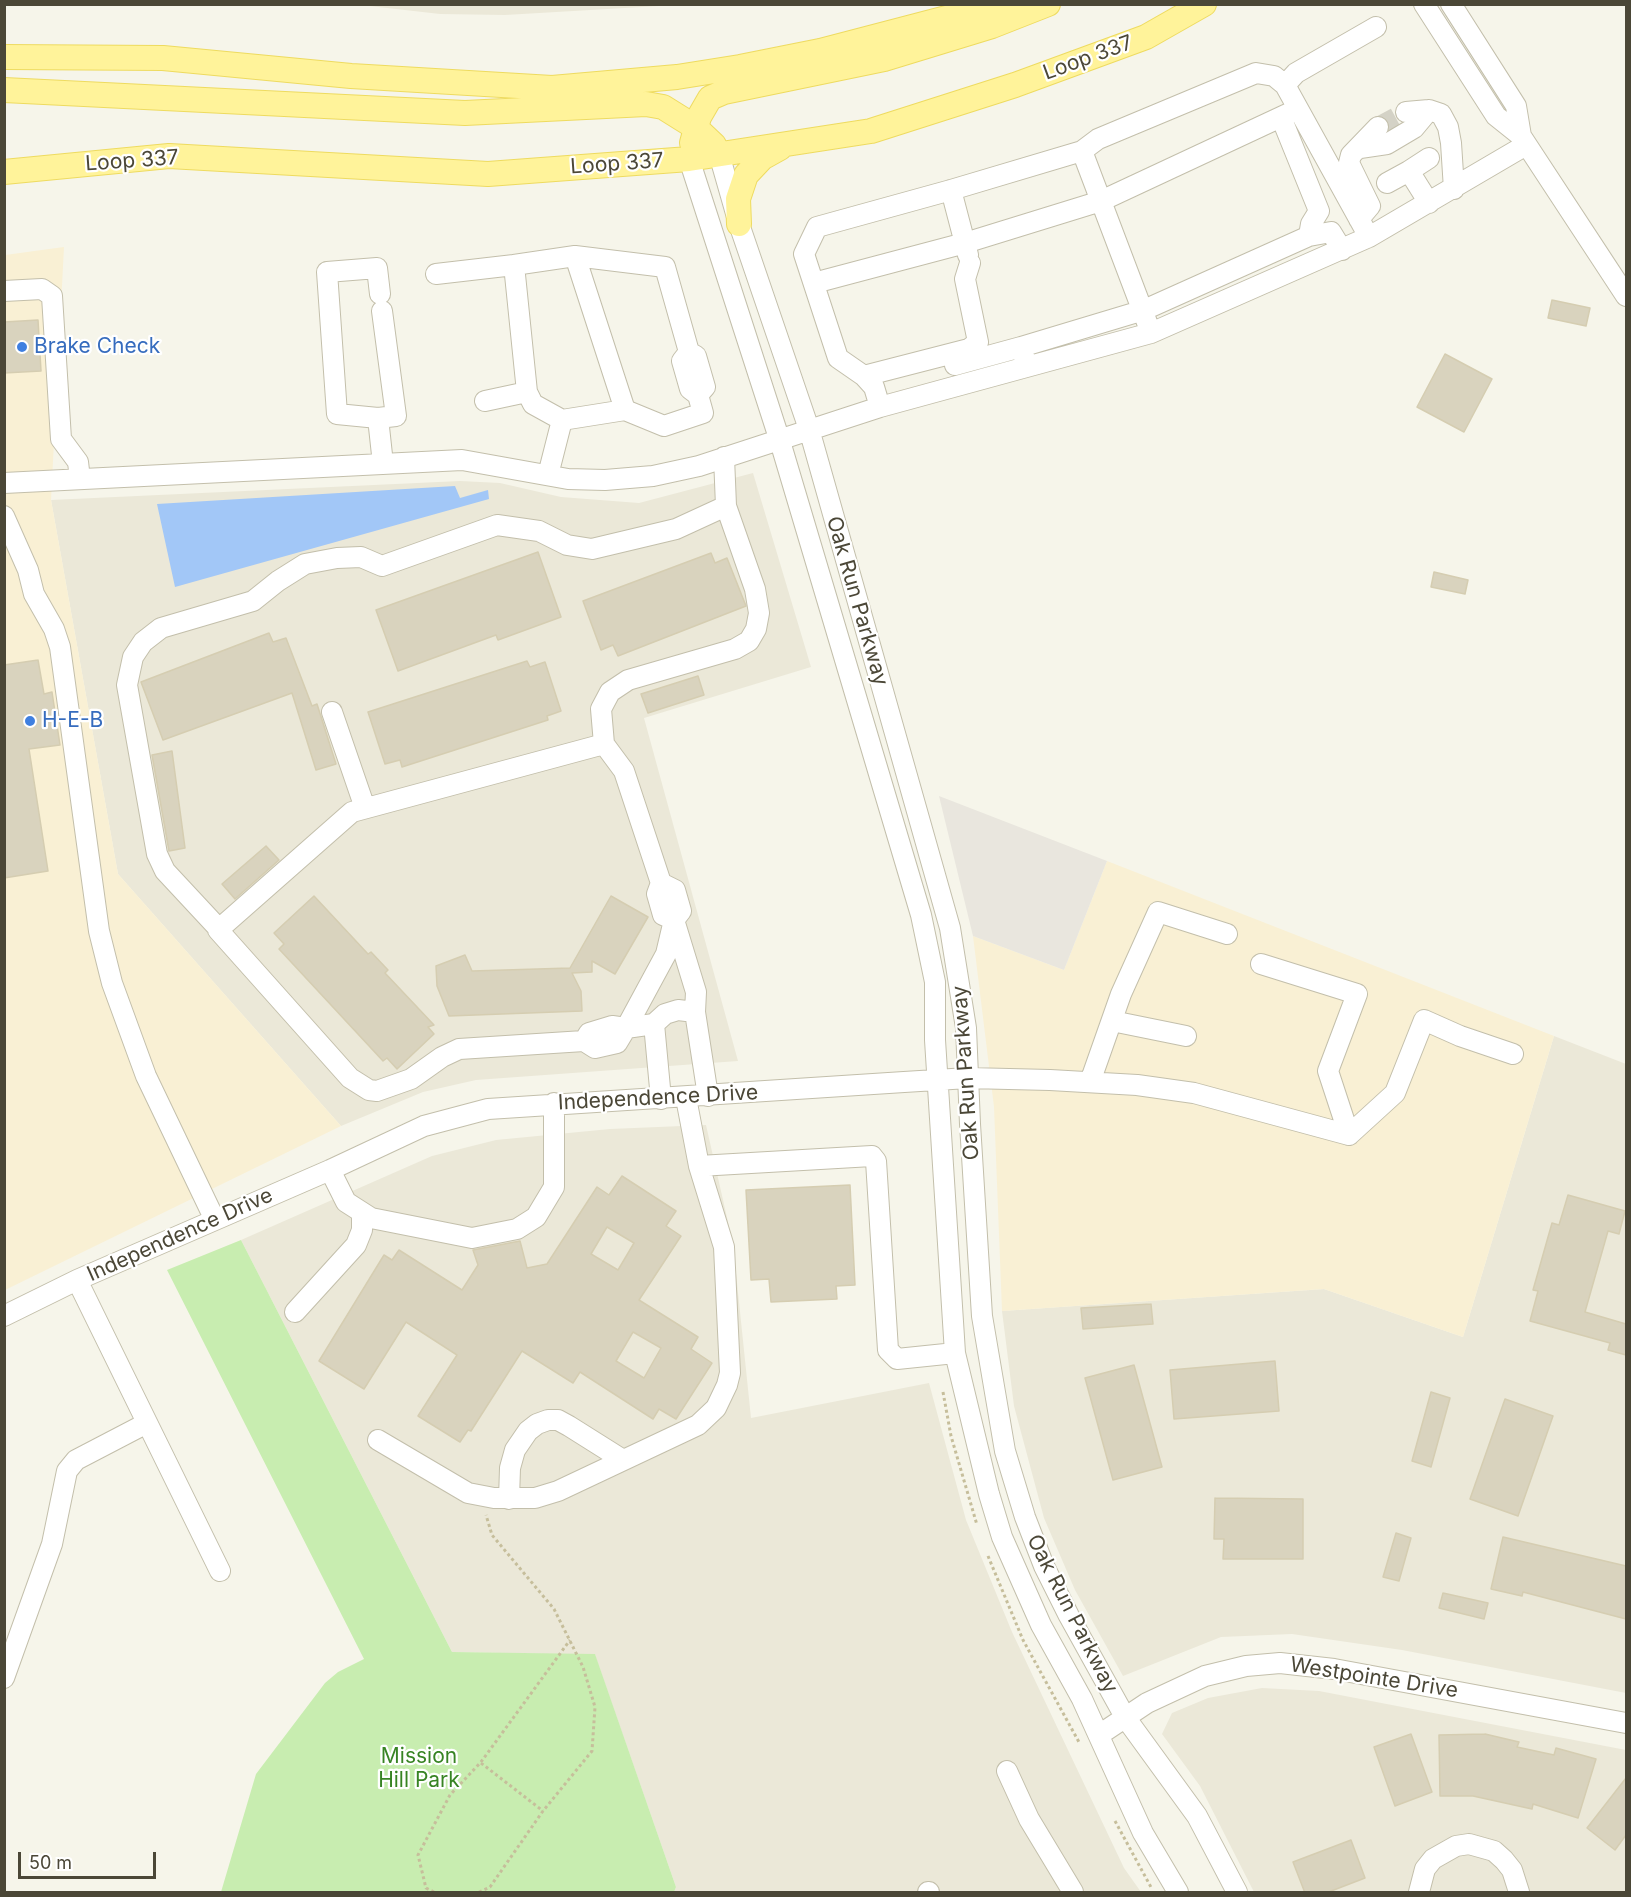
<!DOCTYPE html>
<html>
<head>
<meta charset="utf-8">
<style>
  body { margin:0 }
  #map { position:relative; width:1631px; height:1897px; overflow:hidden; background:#f6f5ea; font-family:Inter,sans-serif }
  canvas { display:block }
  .frame { position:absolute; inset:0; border:6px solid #4b4737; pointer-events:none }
  .scale { position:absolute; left:18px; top:1852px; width:138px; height:27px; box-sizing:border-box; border:3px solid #4b4737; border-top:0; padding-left:8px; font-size:18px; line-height:21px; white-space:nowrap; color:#4b4737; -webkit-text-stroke:4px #fff; paint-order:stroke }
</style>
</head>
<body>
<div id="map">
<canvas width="1631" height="1897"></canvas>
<div class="frame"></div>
<div class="scale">50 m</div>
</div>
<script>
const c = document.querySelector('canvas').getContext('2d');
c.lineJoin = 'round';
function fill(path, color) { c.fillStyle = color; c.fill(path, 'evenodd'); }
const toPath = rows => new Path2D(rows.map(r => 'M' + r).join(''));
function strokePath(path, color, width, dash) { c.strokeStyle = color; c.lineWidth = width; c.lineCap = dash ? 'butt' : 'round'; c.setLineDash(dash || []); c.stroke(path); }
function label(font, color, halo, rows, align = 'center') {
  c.font = font + ' Inter,sans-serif'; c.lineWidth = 4.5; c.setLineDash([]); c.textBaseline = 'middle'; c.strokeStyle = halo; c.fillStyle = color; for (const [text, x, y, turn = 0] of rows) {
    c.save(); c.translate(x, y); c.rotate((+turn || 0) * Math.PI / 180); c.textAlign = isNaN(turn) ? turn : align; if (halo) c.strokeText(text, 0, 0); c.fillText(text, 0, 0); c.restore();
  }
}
const residential = toPath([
  [352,4,676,4,676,5,505,15,440,14],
  [753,473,811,667,644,718,738,1061,476,1080,423,1092,341,1126,118,874,51,500,460,481,500,483,561,497,639,503],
  [1554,1036,1626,1064,1626,1693,1402,1650,1292,1634,1221,1637,1123,1676,1075,1590,1044,1518,1014,1406,1002,1311,1324,1289,1463,1337],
  [706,1125,733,1244,751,1418,929,1383,966,1520,1012,1632,1124,1868,1141,1892,674,1892,676,1887,595,1655,452,1652,241,1240,432,1156,496,1140,610,1129],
  [1262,1688,1319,1691,1626,1750,1626,1892,1254,1892,1200,1786,1162,1734,1172,1713,1208,1698]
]);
const commercial = toPath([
  [64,247,51,500,118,874,341,1126,5,1290,5,255],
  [1107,861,1554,1036,1463,1337,1324,1289,1002,1311,994,1107,973,936,1064,970]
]);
const industrial = toPath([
  [939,796,1107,861,1064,970,973,936]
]);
const green = toPath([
  [241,1240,452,1652,595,1654,676,1887,674,1892,221,1892,256,1774,325,1683,338,1672,364,1659,167,1270]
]);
const water = toPath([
  [455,486,460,498,488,490,489,499,175,587,157,504]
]);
const building = toPath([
  [1552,300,1590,308,1586,326,1548,318,1552,300],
  [38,320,41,371,4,373,4,322,38,320],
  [1445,354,1492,379,1464,432,1417,407,1445,354],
  [538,552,561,617,498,640,496,635,398,671,376,610,538,552],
  [711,553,715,563,727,558,746,606,618,656,613,645,601,650,583,601,711,553],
  [1434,572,1468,580,1465,594,1431,587,1434,572],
  [269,633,273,642,286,638,312,706,317,704,336,764,316,770,292,693,163,740,141,682,269,633],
  [38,660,44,694,52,692,60,745,29,749,48,871,4,878,4,665,38,660],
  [527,661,530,667,545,662,561,711,547,716,548,720,402,767,400,760,385,764,368,712,527,661],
  [698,676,704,695,648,713,641,694,698,676],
  [172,751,185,848,169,851,152,755,172,751],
  [266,846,279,860,235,899,222,884,266,846],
  [314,896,368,954,371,952,388,970,385,973,434,1025,428,1027,434,1034,397,1069,387,1058,383,1061,279,949,284,944,274,933,314,896],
  [611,896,648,917,615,974,592,961,592,972,572,973,581,991,582,1011,449,1016,437,986,436,966,465,955,472,971,570,968,611,896],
  [622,1176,676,1211,666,1226,681,1236,639,1300,698,1337,691,1349,712,1363,676,1419,659,1409,653,1419,580,1372,573,1383,522,1351,471,1431,468,1430,460,1442,418,1416,457,1355,406,1322,364,1389,319,1361,384,1255,392,1260,399,1250,462,1290,478,1265,473,1250,520,1241,527,1268,547,1264,597,1187,609,1195,622,1176],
  [607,1227,634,1243,618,1270,591,1254,607,1227],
  [633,1332,661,1348,644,1378,616,1361,633,1332],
  [850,1185,855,1285,836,1286,837,1299,771,1302,769,1279,751,1280,746,1190,850,1185],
  [1568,1195,1625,1211,1619,1234,1608,1231,1585,1312,1626,1324,1626,1355,1608,1350,1610,1343,1530,1321,1538,1291,1533,1290,1552,1223,1559,1225,1568,1195],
  [1151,1304,1153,1324,1083,1329,1081,1308,1151,1304],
  [1275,1361,1279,1411,1174,1419,1170,1370,1275,1361],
  [1134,1365,1162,1467,1113,1480,1085,1378,1134,1365],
  [1431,1392,1450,1398,1431,1467,1412,1461,1431,1392],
  [1505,1399,1553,1416,1518,1516,1470,1499,1505,1399],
  [1215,1498,1303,1499,1303,1559,1223,1559,1224,1539,1214,1539,1215,1498],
  [1396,1533,1411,1538,1399,1581,1383,1577,1396,1533],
  [1503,1537,1626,1566,1626,1619,1523,1592,1522,1596,1491,1589,1503,1537],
  [1443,1593,1488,1603,1484,1619,1439,1608,1443,1593],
  [1411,1734,1432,1792,1395,1806,1374,1747,1411,1734],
  [1485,1734,1519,1742,1517,1747,1554,1755,1556,1748,1596,1759,1578,1818,1533,1804,1532,1809,1473,1796,1440,1796,1439,1735,1485,1734],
  [1626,1778,1626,1835,1615,1850,1587,1828,1626,1778],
  [1351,1840,1365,1878,1326,1893,1305,1893,1293,1862,1351,1840]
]);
const minorTunnel = toPath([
  [1378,127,1406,112]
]);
const path = toPath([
  [943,1392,951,1436,977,1525],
  [988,1556,1023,1640,1080,1744],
  [481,1763,543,1811],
  [1115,1821,1152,1889],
  [434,1892,426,1888,418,1855,450,1795,481,1762,570,1640],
  [479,1892,490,1887,543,1811,592,1751,595,1707,583,1667,554,1609,492,1535,486,1515]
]);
const minor = toPath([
  [1424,4,1496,116,1521,136,1626,296],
  [1451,4,1516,106,1521,136],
  [1285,85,1296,73,1376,27],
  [1406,112,1429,110,1441,114,1448,127,1451,143,1454,189],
  [1281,117,1319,211,1311,224,1309,236,1331,232,1342,250],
  [1360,148,1387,144,1414,128,1429,110],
  [1082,151,1098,139,1256,73,1274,76,1285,85,1369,237],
  [719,154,739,224,809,429,950,928,966,1028,970,1124,982,1316,1005,1451,1025,1517,1044,1566,1069,1616,1125,1717,1197,1816,1237,1892],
  [1429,158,1409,171,1429,203],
  [689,159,779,438,921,915,935,982,935,1040,955,1353,989,1494,1002,1537,1041,1625,1082,1699,1143,1833,1178,1892],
  [1387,183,1409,171],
  [951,190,968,255],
  [1359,219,1370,206,1349,163,1351,155,1378,127],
  [575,256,665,267,689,352,696,356,705,387,698,395],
  [436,274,514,265],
  [814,283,965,243,1101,201,1298,109],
  [4,291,42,289,52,296,61,439,78,462,80,479],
  [380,294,377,268,327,272,337,414,378,418,383,464],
  [1151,333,1369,237,1526,145],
  [1021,347,1144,310,1309,236],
  [955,365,1021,347,1025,360],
  [864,376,969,349,978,342,965,279,970,263],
  [485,401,527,392],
  [625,410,664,426,703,413,698,395,690,389,682,361,689,352],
  [378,418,396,416,382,311],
  [548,475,562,420,533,404,527,392,514,265,575,256,625,410,562,420],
  [4,483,462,460,568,479,605,480,653,476,699,466,880,407,874,387,864,376,838,358,804,254,817,227,951,190,1082,151,1151,333,880,407],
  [4,516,28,570,34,594,54,629,60,647,99,931,112,983,146,1076,214,1218],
  [332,712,365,808],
  [604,744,601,709,610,692,628,680,735,649,749,641,756,629,759,613,755,589,726,506,724,457],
  [219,929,165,871,157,854,127,685,133,657,143,642,161,628,253,601,278,581,305,564,337,558,361,557,382,566,497,525,539,531,567,545,592,549,676,529,726,506],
  [1261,964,1357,994,1328,1071,1349,1135],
  [1112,1021,1186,1036],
  [654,1024,626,1028,666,954,674,920,696,992,695,1012],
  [612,1026,626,1028,617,1043,595,1048,584,1041,589,1033,612,1026],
  [584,1041,459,1049,442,1057,411,1079,377,1091,369,1090,350,1078,218,930,352,812,604,744,624,771,661,883,657,894,663,915,674,920,681,911,675,890,661,883],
  [1090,1082,1121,994,1158,912,1227,934],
  [661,1099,654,1024,665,1014,678,1010,695,1012,708,1096],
  [1349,1135,1395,1093,1424,1020,1460,1036,1513,1054],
  [699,1166,872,1156,876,1161,888,1350,897,1359,955,1353],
  [330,1170,346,1202,371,1218,472,1238,517,1229,536,1217,554,1187,554,1103],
  [77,1280,220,1571],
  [295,1312,356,1245,362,1230,362,1214],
  [4,1316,77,1280,330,1170,424,1126,488,1109,904,1082,968,1078,1050,1080,1137,1085,1194,1093,1349,1135],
  [378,1440,468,1493,494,1498,535,1498,558,1491,698,1425,716,1408,727,1385,730,1373,724,1247,699,1166,686,1098],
  [509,1499,510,1468,515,1450,528,1431,537,1424,548,1420,558,1420,569,1426,623,1460],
  [4,1678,52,1544,67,1471,76,1460,147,1423],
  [1099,1735,1147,1703,1205,1676,1246,1666,1280,1663,1334,1669,1626,1723],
  [1007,1771,1029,1819,1073,1892],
  [928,1892,929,1892],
  [1419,1892,1425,1869,1433,1859,1456,1846,1469,1844,1494,1851,1504,1860,1512,1870,1519,1892]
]);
const major = toPath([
  [4,57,163,58,351,76,552,88,677,77,740,67,820,51,1000,4],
  [4,90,465,113,646,104,663,107,695,127,714,145,719,154],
  [692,143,699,117,710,98,724,92,884,59,992,26,1048,4],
  [4,172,169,156,488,174,689,159,871,131,1015,85,1146,37,1204,4],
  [739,224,738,199,746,175,762,158,780,148]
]);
const markers = [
  [22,347,6,"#3f7fe0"],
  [30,721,6,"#3f7fe0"]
];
const streetNames = [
  ["Loop 337",1088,58,-20],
  ["Loop 337",132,161,-4],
  ["Loop 337",617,164,-4],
  ["Oak Run Parkway",857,601,74],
  ["Oak Run Parkway",966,1073,-94],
  ["Independence Drive",658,1098,-3],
  ["Independence Drive",180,1235,-24],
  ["Oak Run Parkway",1072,1614,63],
  ["Westpointe Drive",1374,1678,9]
];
const shopNames = [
  ["Brake Check",34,347],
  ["H-E-B",42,721]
];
const parkNames = [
  ["Mission",419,1757],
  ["Hill Park",419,1781]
];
fill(residential, '#ebe8d8');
fill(commercial, '#f9f0d4');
fill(industrial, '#e9e6de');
fill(green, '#c8edb0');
fill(water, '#a2c7f7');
fill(building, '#d9d3be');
strokePath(building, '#d5cdb1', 1.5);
strokePath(minorTunnel, '#d4d2c6', 20, [20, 10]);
strokePath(minor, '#c3bfab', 22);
strokePath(major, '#eedb60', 26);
strokePath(path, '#c6be9b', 3, [3, 3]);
strokePath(minor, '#fff', 20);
strokePath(major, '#fff39a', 24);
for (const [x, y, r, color] of markers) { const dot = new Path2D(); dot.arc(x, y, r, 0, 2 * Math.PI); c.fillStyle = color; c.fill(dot); strokePath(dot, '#fff', 2); }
label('21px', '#4b4737', '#fff', streetNames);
label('21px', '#366cbe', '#fff', shopNames, 'left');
label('21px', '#388424', '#fff', parkNames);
</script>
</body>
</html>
